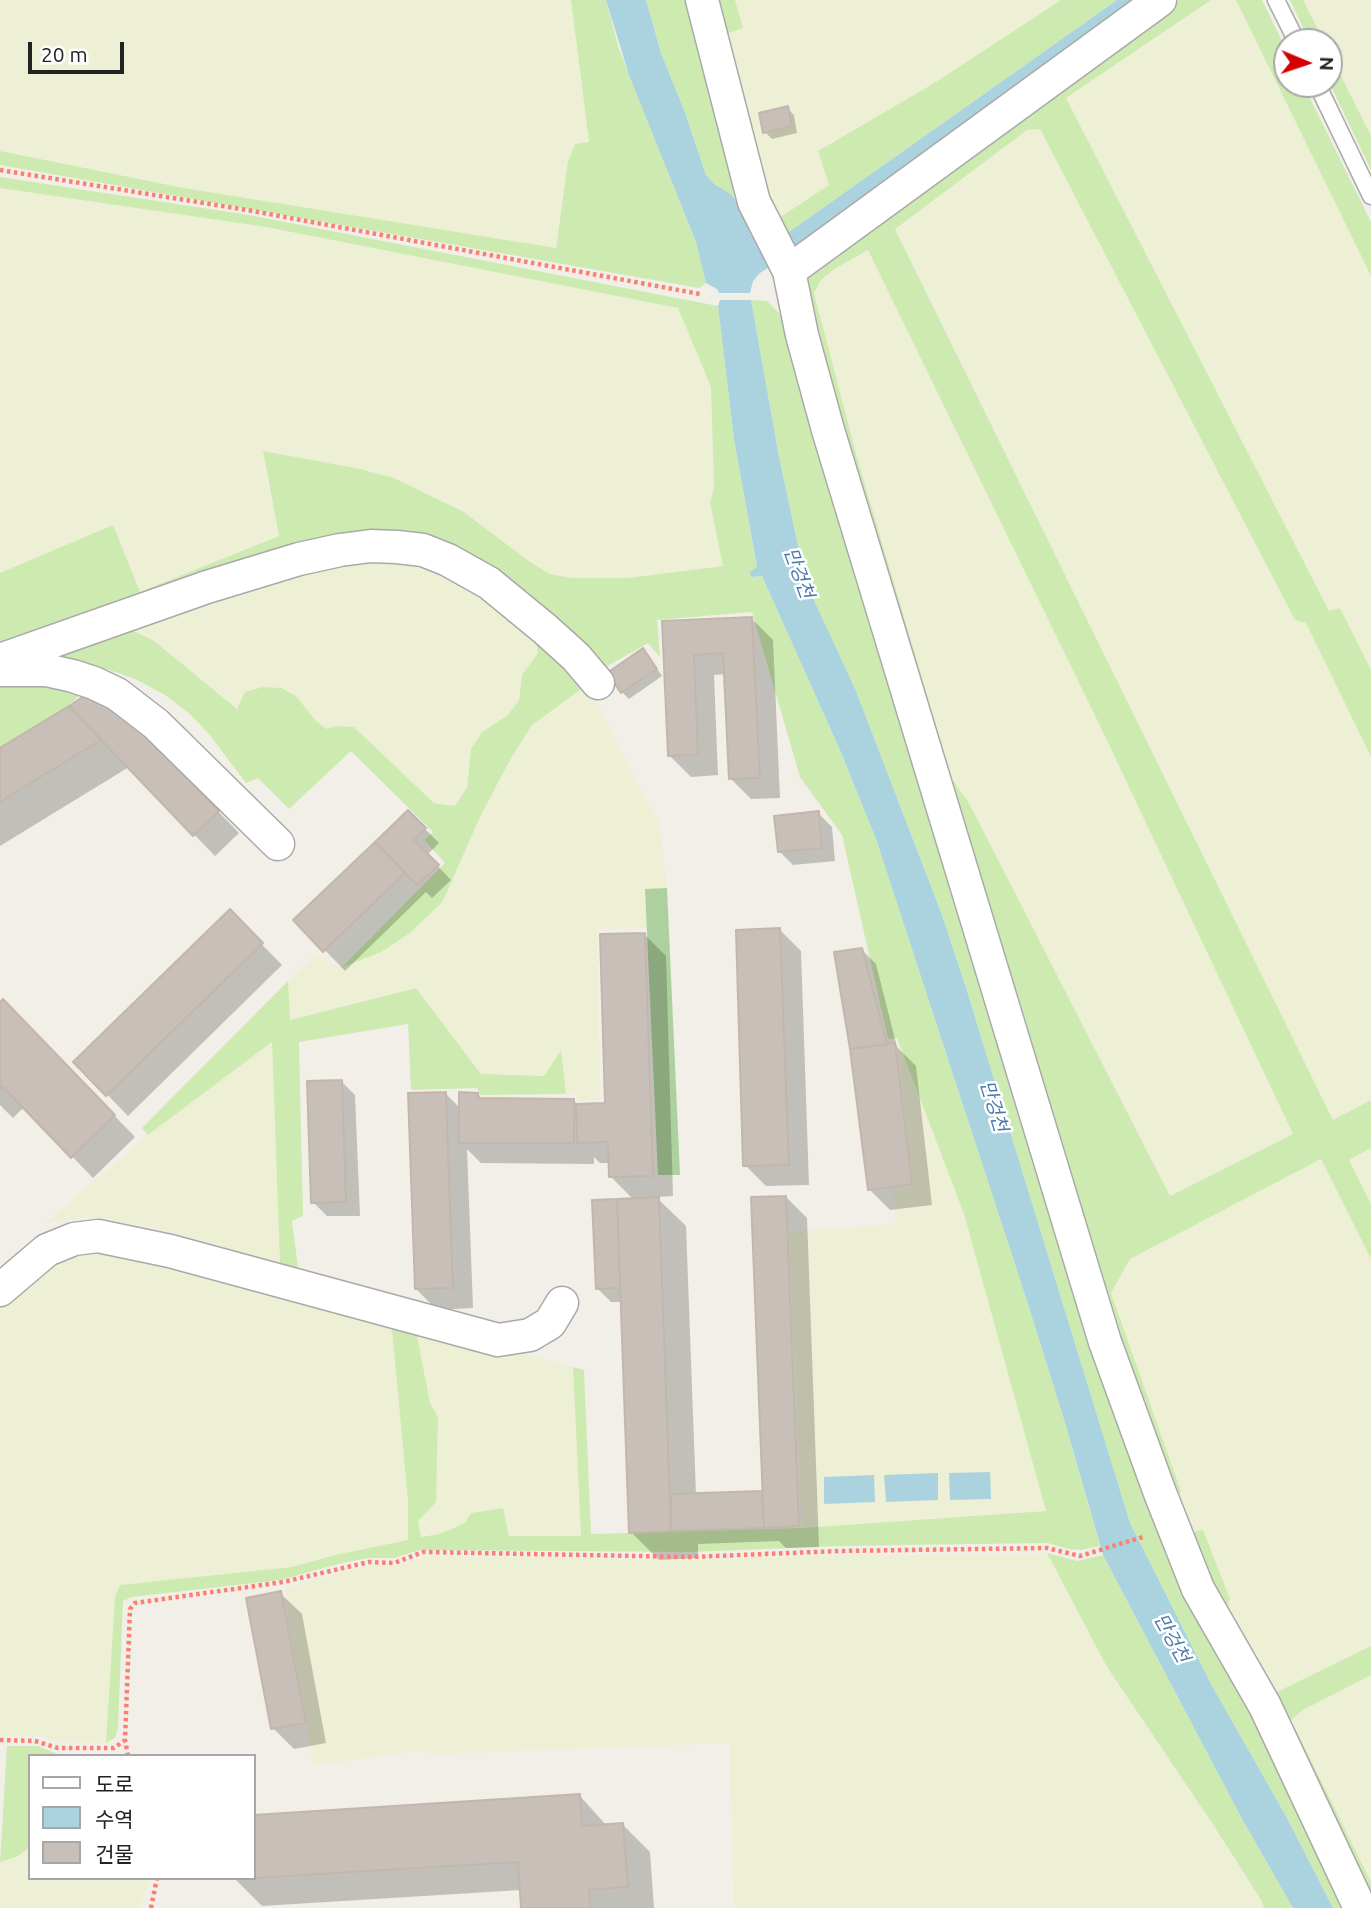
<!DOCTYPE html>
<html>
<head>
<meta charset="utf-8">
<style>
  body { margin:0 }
  #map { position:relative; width:1371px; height:1908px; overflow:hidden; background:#f2efe9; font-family:Ubuntu,"Noto Sans KR",sans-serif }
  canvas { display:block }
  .legend { position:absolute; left:28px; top:1754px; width:228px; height:126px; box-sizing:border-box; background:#fff; border:2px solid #a7a7a7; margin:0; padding:9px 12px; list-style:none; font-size:21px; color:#222 }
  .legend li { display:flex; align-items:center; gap:14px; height:35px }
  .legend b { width:35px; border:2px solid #a7a7a7 }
  .north { position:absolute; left:1273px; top:28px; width:70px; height:70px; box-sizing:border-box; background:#fff; border:2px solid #a7a7a7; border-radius:50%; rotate:92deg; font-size:19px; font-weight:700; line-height:28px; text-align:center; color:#222 }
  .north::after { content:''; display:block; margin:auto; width:24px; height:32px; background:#d40000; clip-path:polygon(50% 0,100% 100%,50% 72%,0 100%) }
  .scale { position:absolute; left:28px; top:42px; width:96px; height:32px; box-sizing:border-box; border:4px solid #222; border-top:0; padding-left:9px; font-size:21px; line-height:24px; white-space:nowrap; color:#222; -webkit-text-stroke:5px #fff; paint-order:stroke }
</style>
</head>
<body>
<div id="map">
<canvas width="1371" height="1908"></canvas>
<ul class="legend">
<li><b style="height:9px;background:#fff"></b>도로</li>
<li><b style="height:19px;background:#aad3df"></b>수역</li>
<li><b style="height:19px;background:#c7bfb8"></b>건물</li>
</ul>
<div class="north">N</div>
<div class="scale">20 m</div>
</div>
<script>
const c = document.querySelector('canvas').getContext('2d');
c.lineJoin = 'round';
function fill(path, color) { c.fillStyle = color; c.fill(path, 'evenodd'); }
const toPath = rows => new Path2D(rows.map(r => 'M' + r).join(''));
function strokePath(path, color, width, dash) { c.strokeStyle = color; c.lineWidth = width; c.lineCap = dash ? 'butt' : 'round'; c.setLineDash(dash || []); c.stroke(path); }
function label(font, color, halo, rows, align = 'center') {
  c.font = font + ' Ubuntu,"Noto Sans KR",sans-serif'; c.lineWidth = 5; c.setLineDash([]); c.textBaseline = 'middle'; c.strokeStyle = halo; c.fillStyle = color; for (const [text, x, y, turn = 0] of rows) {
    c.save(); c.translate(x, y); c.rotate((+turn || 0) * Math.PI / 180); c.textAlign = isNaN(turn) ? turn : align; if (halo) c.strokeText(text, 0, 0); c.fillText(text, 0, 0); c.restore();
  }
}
const farmland = toPath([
  [0,0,571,0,589,143,564,185,556,248,184,188,0,151],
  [735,0,1061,0,936,82,818,151,829,185,780,218,761,188,718,37,742,27],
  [1211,0,1236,0,1371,276,1371,670,1340,609,1329,611,1066,98],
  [1303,0,1371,0,1371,136,1329,52,1329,42,1324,42],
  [1040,129,1295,620,1306,623,1371,757,1371,1100,1333,1120,895,228,1027,130],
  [0,188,266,227,678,308,711,387,714,488,710,503,723,566,627,578,572,578,550,574,530,562,464,512,394,478,360,469,264,465,279,536,140,592,0,573],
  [869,250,1103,732,1294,1134,1169,1196,968,801,952,779,858,461,814,293,821,280,833,270],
  [338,555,447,564,536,640,538,653,522,675,519,700,508,715,482,732,471,749,467,787,455,806,434,803,354,727,327,729,316,721,296,696,237,710,214,689,120,625],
  [587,685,660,825,667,888,645,890,647,928,597,929,600,1100,578,1101,576,1094,566,1094,561,1051,544,1076,481,1074,416,988,289,1020,288,981,316,954,341,968,381,952,443,901,480,817,510,760,532,725],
  [897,1038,964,1214,1046,1511,802,1528,789,1232,896,1224,894,1192,913,1188],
  [272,1042,280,1263,164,1230,106,1219,88,1217,45,1223,148,1135],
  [1371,1148,1371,1204,1349,1160],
  [1321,1159,1371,1259,1371,1646,1273,1694,1185,1533,1173,1502,1181,1490,1111,1293,1130,1259],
  [80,1242,391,1318,408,1502,409,1540,335,1555,292,1567,121,1585,115,1596,106,1743,58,1742,39,1735,0,1735,0,1295],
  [415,1325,573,1367,581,1537,509,1536,503,1508,440,1534,420,1538,418,1521,438,1417,430,1403],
  [1047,1553,1107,1667,1214,1826,1261,1900,1264,1908,734,1908,729,1743,439,1754,418,1751,313,1765,284,1588,371,1565,394,1566,427,1556,689,1560,841,1555],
  [1371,1675,1371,1882,1296,1730,1288,1723,1303,1710],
  [30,1847,30,1878,150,1878,140,1908,0,1908,0,1862,18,1856]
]);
const grass = toPath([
  [571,0,606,0,619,49,696,242,706,283,699,288,0,165,0,151,184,188,556,248,568,161,575,144,589,142],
  [646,0,699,0,756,240,751,236,739,203,731,194,714,184,706,175,684,110,661,53],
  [709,0,735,0,743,28,718,37],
  [1061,0,1117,0,779,239,779,218,829,185,818,151,936,82],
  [1179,0,1211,0,1066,98,1329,611,1340,608,1371,670,1371,757,1306,623,1295,620,1040,129,1027,130,895,229,1333,1120,1371,1100,1371,1148,1349,1160,1371,1204,1371,1259,1321,1159,1130,1259,1111,1293,1181,1491,1173,1502,852,488,805,285,813,270],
  [868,250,1103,732,1293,1134,1170,1196,968,801,952,779,858,461,814,293,821,280,833,270],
  [1236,0,1262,0,1287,51,1287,84,1303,84,1371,222,1371,276],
  [1290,0,1303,0,1324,42,1310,42],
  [1329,52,1371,136,1371,170,1329,82],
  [0,177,249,215,718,306,734,439,757,568,752,577,762,576,840,750,876,839,1028,1304,1066,1426,1100,1546,1081,1550,1068,1549,1048,1543,839,1546,691,1552,420,1550,394,1558,369,1558,342,1563,280,1580,132,1597,123,1601,118,1728,115,1738,106,1743,115,1596,120,1585,292,1567,335,1555,408,1540,408,1502,391,1318,415,1325,430,1403,438,1417,436,1502,418,1521,421,1537,440,1534,465,1523,471,1513,503,1508,509,1536,581,1536,573,1367,584,1370,591,1534,802,1528,1046,1511,964,1214,897,1038,888,1039,842,835,800,777,752,612,657,620,660,657,648,643,597,672,510,582,485,562,441,539,413,534,0,651,0,573,113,525,140,592,279,536,263,451,360,469,394,478,464,512,530,562,550,574,572,578,627,578,723,566,710,503,714,488,711,387,678,308,266,227,0,188],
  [751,300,767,301,785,319,1101,1344,1355,1908,1333,1908,1287,1818,1211,1684,1130,1523,967,991,942,915,856,691,806,583,779,457],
  [120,625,153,640,237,709,245,692,263,687,281,688,296,696,316,721,327,729,336,726,354,727,434,803,455,806,467,787,471,749,482,732,508,715,519,700,522,675,538,653,536,640,587,685,532,725,510,760,480,817,443,901,410,933,381,952,341,968,445,863,424,840,433,832,351,751,289,809,258,778,246,783,209,734,190,714,165,695,135,679,109,670,69,661,59,656,60,650],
  [0,674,94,692,80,695,67,707,0,748],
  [288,981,290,1020,416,988,481,1074,544,1076,561,1050,566,1094,480,1095,477,1088,411,1090,408,1024,299,1042,303,1216,292,1221,298,1268,280,1263,272,1042,148,1135,142,1128],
  [1203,1530,1230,1599,1224,1614,1185,1533],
  [1047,1553,1077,1561,1103,1555,1241,1817,1293,1908,1264,1908,1261,1900,1214,1826,1107,1667],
  [1371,1646,1371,1675,1303,1710,1288,1723,1296,1730,1371,1882,1371,1908,1273,1694],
  [7,1746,38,1746,60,1755,30,1756,30,1847,18,1856,0,1862]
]);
const forest = toPath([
  [667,888,680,1175,658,1175,645,889]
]);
const water = toPath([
  [606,0,646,0,661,53,684,110,706,175,714,184,731,194,739,204,751,236,779,261,760,273,753,281,750,293,719,293,717,289,706,283,696,242,629,75],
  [1117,0,1134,0,1027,76,788,256,779,239],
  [720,300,751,300,779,457,806,583,856,691,942,915,967,991,1130,1523,1211,1684,1287,1818,1333,1908,1293,1908,1241,1817,1103,1555,1066,1426,1028,1304,876,839,840,750,762,576,751,577,750,572,757,567,734,439,718,306],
  [990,1472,991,1499,950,1500,949,1473],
  [938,1473,938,1500,886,1502,884,1475],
  [874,1475,875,1502,824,1504,824,1477]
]);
const shadow = toPath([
  [787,108,794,115,797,133,772,139,765,132],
  [752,619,773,640,780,798,751,799,730,778,726,674,714,675,718,775,691,777,670,756,664,623],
  [649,657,662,676,629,699,622,692],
  [77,701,129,719,239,833,215,856,129,767,0,846,0,750],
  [408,812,439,843,427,855,451,880,432,898,426,892,345,971,296,920],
  [818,813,832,827,835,861,793,865,779,851],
  [230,912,282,965,128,1116,76,1062],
  [780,930,801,951,809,1185,766,1186,745,1165],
  [645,935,666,956,673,1196,656,1197,686,1226,696,1495,764,1493,786,1197,807,1218,819,1547,786,1548,779,1541,698,1544,698,1558,659,1560,631,1532,623,1302,611,1302,597,1288,616,1201,619,1203,634,1200,610,1176,610,1163,600,1163,594,1157,594,1164,481,1163,467,1149,473,1308,437,1310,416,1289,445,1093,461,1109,478,1094,483,1100,573,1100,579,1106,607,1105],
  [862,950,876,964,897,1047,916,1066,932,1205,890,1210,869,1189,852,1049],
  [0,1005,24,1022,135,1137,93,1178,24,1107,13,1118,0,1105],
  [341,1081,355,1095,360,1216,327,1216,313,1202],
  [280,1593,302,1614,326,1743,294,1749,273,1728],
  [580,1796,607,1826,623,1825,650,1852,654,1908,522,1908,521,1890,262,1906,234,1878,254,1878,254,1816]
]);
const building = toPath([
  [788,106,792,126,763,133,759,113,788,106],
  [752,617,760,778,729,779,723,653,694,655,698,755,668,756,662,621,752,617],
  [643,648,657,669,621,693,607,673,643,648],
  [87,694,108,696,219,811,193,836,69,706,87,694],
  [69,706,101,740,0,802,0,748,69,706],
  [408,810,426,828,414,840,439,865,417,885,375,842,408,810],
  [819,811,822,848,778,852,774,816,819,811],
  [375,842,405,873,323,952,293,920,375,842],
  [230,909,263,943,106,1096,73,1062,230,909],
  [780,928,789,1165,743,1166,736,930,780,928],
  [645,933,653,1176,609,1177,608,1142,577,1143,576,1104,605,1103,600,934,645,933],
  [862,948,887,1044,850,1049,834,952,862,948],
  [3,999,115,1115,71,1158,3,1087,0,1089,0,1002,3,999],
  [895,1043,912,1184,868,1190,850,1049,895,1043],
  [342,1080,346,1202,311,1203,307,1081,342,1080],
  [446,1092,453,1288,415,1289,408,1093,446,1092],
  [459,1092,478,1093,478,1098,574,1099,574,1143,459,1143,459,1092],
  [786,1196,799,1526,764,1528,751,1197,786,1196],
  [659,1197,671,1531,629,1533,617,1199,659,1197],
  [617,1199,620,1288,596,1289,592,1200,617,1199],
  [762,1491,764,1528,671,1531,671,1494,762,1491],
  [281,1591,306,1723,271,1729,246,1598,281,1591],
  [580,1794,582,1826,623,1823,628,1887,589,1890,590,1908,521,1908,518,1862,254,1878,254,1815,580,1794]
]);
const path = toPath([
  [0,170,247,210,700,294],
  [0,1740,35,1741,58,1748,114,1748,124,1741],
  [128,1756,125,1740,130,1609,135,1603,283,1582,369,1562,394,1563,423,1552,690,1557,840,1551,1047,1548,1080,1556,1146,1536],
  [151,1908,157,1878]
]);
const service = toPath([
  [1276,0,1297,42],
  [1317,84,1371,196]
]);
const minor = toPath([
  [702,0,754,202,789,271,802,335,828,430,1105,1342,1160,1493,1198,1589,1265,1706,1360,1908],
  [789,271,1160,0],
  [0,660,207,587,299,559,340,550,371,546,397,547,423,550,448,560,489,583,545,629,576,657,598,683],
  [0,670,46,670,73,676,94,683,117,694,156,724,278,844],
  [0,1290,47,1250,74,1239,98,1236,170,1251,498,1340,530,1335,550,1323,562,1303]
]);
const waterNames = [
  ["만겅천",799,573,70],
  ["만겅천",994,1106,73],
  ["만겅천",1172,1638,61]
];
fill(farmland, '#eef0d5');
fill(grass, '#cdebb0');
fill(forest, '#add19e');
fill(water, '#aad3df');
fill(shadow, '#0003');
fill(building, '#c7bfb8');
strokePath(building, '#c4b6ab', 2);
strokePath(service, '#a9a9a9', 19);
strokePath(minor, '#a9a9a9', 35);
strokePath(path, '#fa8072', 4.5, [3.5, 3.5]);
strokePath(service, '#fff', 16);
strokePath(minor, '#fff', 32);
label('italic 19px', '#4a7aab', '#fff', waterNames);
</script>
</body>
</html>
